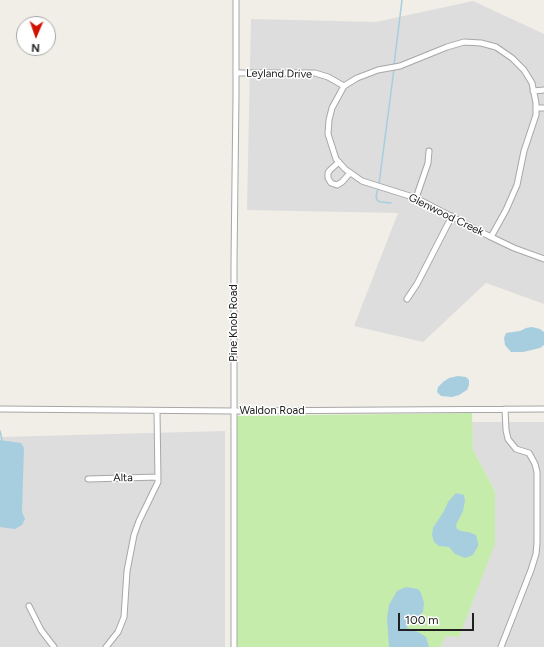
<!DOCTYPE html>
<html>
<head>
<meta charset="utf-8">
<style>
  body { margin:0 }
  #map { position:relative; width:544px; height:647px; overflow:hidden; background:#f1eee7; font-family:Figtree,sans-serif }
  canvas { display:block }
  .north { position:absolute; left:16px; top:16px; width:40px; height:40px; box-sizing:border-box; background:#fff; border:1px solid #a6a6a6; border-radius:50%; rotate:182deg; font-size:11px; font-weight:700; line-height:16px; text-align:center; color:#202020 }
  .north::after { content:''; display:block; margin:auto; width:14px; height:18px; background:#d11200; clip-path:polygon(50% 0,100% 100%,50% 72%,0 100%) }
  .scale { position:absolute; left:398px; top:613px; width:76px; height:18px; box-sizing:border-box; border:2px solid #202020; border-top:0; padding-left:5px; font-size:12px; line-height:14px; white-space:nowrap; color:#202020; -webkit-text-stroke:3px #fff; paint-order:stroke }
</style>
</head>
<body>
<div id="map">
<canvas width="544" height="647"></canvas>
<div class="north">N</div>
<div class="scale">100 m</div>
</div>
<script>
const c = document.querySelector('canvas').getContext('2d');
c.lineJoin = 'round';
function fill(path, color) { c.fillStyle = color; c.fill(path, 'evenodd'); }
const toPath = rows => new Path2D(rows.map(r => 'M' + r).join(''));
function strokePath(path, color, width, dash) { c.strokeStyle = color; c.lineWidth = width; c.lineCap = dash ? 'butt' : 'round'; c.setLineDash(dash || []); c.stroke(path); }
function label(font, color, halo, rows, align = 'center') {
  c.font = font + ' Figtree,sans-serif'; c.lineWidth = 3; c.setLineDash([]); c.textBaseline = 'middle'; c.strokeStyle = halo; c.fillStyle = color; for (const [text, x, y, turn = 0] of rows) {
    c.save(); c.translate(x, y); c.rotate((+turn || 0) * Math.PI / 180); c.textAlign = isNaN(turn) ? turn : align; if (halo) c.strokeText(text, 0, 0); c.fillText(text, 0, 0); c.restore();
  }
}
const residential = toPath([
  [473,1,544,34,544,304,486,283,423,342,354,326,398,213,247,210,251,19,376,22],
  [472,422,544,422,544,647,440,647,446,635,459,637,495,491,473,450],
  [225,431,225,647,0,647,0,437]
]);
const grass = toPath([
  [472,413,473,450,495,491,495,544,459,637,446,636,440,647,237,647,237,416]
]);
const water = toPath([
  [532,327,540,329,544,332,544,345,540,348,523,352,511,352,505,345,504,338,506,333,520,331,526,328],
  [458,376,466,377,469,380,469,385,467,390,459,395,452,397,441,396,437,392,438,387,443,382,449,378],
  [0,440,21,443,24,448,22,512,25,519,22,525,15,529,0,527],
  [456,493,464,495,465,501,463,511,456,525,457,529,461,531,468,532,476,535,478,542,478,546,473,555,465,558,455,554,449,547,439,546,434,542,432,535,433,528,444,511,448,502],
  [406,587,418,589,421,593,424,603,423,612,407,627,407,628,420,633,426,637,429,647,389,647,387,618,389,605,397,591]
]);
const stream = toPath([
  [394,65,402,0],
  [379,184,394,69],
  [378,188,376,197,377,200,380,202,391,203],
  [0,431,2,440]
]);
const minor = toPath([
  [236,73,315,73,328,77,344,86],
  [533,91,544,90],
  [536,108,544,108],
  [339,162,330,170,328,173,328,178,331,183,337,185,342,182,350,173],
  [416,198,428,163,429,151],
  [491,237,506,210,517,185,524,151,536,115,536,103,532,83,524,70,512,58,496,47,481,43,464,42,447,47,400,66,378,70,357,78,344,86,332,108,329,120,328,134,336,159,345,169,362,181,416,198,485,234,491,237,514,248,544,259],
  [407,299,417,284,452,216],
  [0,409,234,411,544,409],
  [88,479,158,477],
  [29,606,41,630,54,647],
  [106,647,118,632,124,617,127,571,134,535,139,521,158,482,157,411],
  [234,647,234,262,236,96,236,0],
  [501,647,531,570,536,554,537,543,537,472,535,464,529,453,516,449,508,439,506,430,505,409]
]);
const streetNames = [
  ["Leyland Drive",279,74,1],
  ["Glenwood Creek",446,215,26],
  ["Pine Knob Road",234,323,-90],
  ["Waldon Road",272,411],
  ["Alta",123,478,-1]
];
fill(residential, '#dedddd');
fill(grass, '#c6ecac');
fill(water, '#a6cedf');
strokePath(stream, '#a6cedf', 1.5);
strokePath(minor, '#a7a7a7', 7);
strokePath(minor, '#fff', 5);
label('11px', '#202020', '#fff', streetNames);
</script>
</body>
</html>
